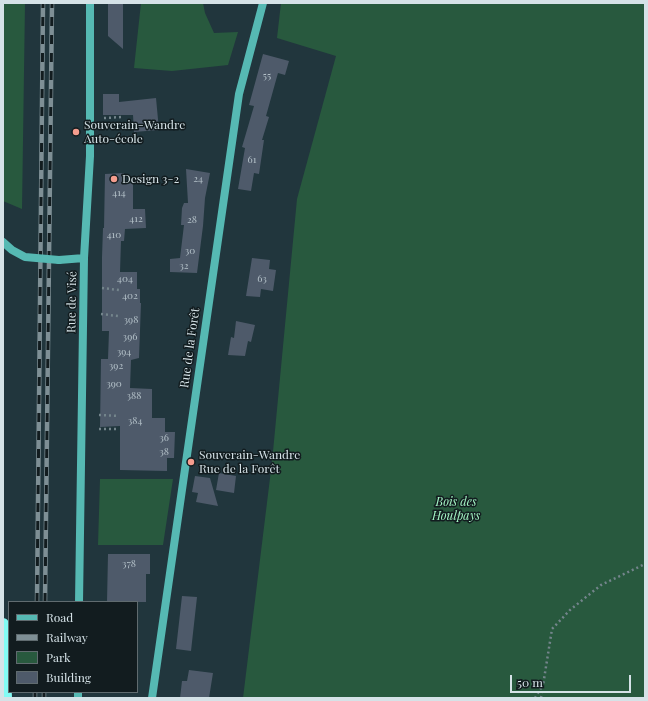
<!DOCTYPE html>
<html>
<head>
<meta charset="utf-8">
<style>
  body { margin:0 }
  #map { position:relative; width:648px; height:701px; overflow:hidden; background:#21363d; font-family:"Playfair Display",serif }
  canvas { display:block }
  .frame { position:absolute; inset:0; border:4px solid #d5e2e7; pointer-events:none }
  .legend { position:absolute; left:8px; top:601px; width:130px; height:92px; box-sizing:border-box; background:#121c1f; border:1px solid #606b6f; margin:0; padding:5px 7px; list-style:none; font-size:12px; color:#d5e2e7 }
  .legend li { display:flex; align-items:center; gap:8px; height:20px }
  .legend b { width:20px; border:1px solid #606b6f }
  .scale { position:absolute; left:510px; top:675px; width:121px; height:18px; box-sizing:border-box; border:2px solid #d5e2e7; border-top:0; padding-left:5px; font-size:12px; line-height:14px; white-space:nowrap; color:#d5e2e7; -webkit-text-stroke:3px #121c1f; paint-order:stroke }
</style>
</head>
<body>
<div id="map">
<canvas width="648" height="701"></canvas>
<div class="frame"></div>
<ul class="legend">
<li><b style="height:5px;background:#56b9b3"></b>Road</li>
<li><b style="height:5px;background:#7e8f95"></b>Railway</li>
<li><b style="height:11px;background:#28593e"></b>Park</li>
<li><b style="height:11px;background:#4e5a6a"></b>Building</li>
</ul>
<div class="scale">50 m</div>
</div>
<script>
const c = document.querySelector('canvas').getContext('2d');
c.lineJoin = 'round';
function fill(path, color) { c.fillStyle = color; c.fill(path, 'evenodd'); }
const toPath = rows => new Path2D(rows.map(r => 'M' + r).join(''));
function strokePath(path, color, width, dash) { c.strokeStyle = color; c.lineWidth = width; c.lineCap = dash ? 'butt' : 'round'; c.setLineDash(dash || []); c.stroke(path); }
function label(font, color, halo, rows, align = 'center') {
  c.font = font + ' "Playfair Display",serif'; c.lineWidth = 3; c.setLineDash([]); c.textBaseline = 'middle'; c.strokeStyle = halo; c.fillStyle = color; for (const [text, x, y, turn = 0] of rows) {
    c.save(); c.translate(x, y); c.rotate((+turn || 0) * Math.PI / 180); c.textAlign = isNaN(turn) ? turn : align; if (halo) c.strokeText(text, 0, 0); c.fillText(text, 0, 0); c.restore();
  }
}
const green = toPath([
  [3,3,25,3,22,209,3,201],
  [141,3,203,3,205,13,214,33,238,32,228,65,172,71,134,68],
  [281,3,645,3,645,698,243,698,272,462,297,199,336,56,277,38],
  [100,479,173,479,163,545,98,545]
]);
const building = toPath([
  [108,3,123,3,123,49,108,36],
  [263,54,289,61,285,75,278,73,266,116,269,117,262,140,264,140,259,174,254,173,251,191,238,189,245,148,242,147,254,106,249,105],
  [103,94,119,94,119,102,156,98,159,130,134,132,133,115,103,115],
  [186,169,210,173,205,198,203,226,197,273,170,272,170,259,180,258,184,225,181,225,182,208,184,203,188,203],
  [124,173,124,184,133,183,133,209,145,209,146,228,125,229,124,241,121,241,120,272,137,272,137,289,140,289,140,303,141,303,139,358,131,360,130,388,152,389,152,418,165,418,165,432,175,432,174,458,167,458,167,471,120,470,120,426,100,427,101,359,108,359,109,331,102,331,102,257,103,228,104,228,105,174],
  [252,258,270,260,269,269,276,270,273,291,261,289,260,297,246,296],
  [236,321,255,325,251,342,248,341,245,356,228,355,231,337,234,338],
  [219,473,236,476,234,493,216,490],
  [195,476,210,478,218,506,196,502,198,493,192,492],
  [108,554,150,554,150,574,146,574,146,602,107,602],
  [182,596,197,597,191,651,176,649],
  [189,670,213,673,209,698,180,698,182,681,187,681]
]);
const path = toPath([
  [104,118,123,117],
  [102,288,119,290],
  [101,314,118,316],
  [99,415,119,416],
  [99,429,118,429],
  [535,698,541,688],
  [541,698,552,629,570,610,601,585,645,564]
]);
const secondary = toPath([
  [59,260,84,258],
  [79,602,84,258,90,156,90,3],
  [78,698,78,692],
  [152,698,239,94,263,3]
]);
const highway = toPath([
  [3,624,6,698]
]);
const rail = toPath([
  [37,602,43,3],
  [45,602,52,3],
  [35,698,35,692],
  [44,698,44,692]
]);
const secondaryBridge = toPath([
  [3,242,12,250,25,257,59,260]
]);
const markers = [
  [76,132,4,"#f59d8e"],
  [114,179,4,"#f59d8e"],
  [191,462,4,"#f59d8e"]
];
const numberNames = [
  ["55",267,76],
  ["61",252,160],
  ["24",198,179],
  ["414",119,193],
  ["412",136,219],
  ["28",192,220],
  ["410",114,235],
  ["30",190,251],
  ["32",184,266],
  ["404",125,279],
  ["63",262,279],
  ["402",130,296],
  ["398",131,320],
  ["396",130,337],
  ["394",124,352],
  ["392",116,366],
  ["390",114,384],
  ["388",134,396],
  ["384",135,421],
  ["36",164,438],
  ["38",164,452],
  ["378",129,564]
];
const poiNames = [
  ["Souverain-Wandre",84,125],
  ["Auto-école",84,139],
  ["Design 3-2",122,179],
  ["Souverain-Wandre",199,455],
  ["Rue de la Forêt",199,469]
];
const streetNames = [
  ["Rue de Visé",72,302,-89],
  ["Rue de la Forêt",190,348,-82]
];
const parkNames = [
  ["Bois des",456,502],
  ["Houlpays",456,516]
];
fill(green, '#28593e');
fill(building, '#4e5a6a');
strokePath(path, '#74858c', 2.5, [2, 3]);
strokePath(secondary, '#56b9b3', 8);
strokePath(highway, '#83fbf4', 12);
strokePath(rail, '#7e8f95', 4.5);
strokePath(rail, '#121c1f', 3, [9]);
strokePath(secondaryBridge, '#56b9b3', 8);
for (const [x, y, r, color] of markers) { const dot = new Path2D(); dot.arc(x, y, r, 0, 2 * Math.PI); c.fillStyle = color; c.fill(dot); strokePath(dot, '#121c1f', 1.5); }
label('10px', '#b3c0c8', null, numberNames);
label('12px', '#d5e2e7', '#121c1f', poiNames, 'left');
label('12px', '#d5e2e7', '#121c1f', streetNames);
label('italic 12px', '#a4f6c5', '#121c1f', parkNames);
</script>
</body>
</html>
